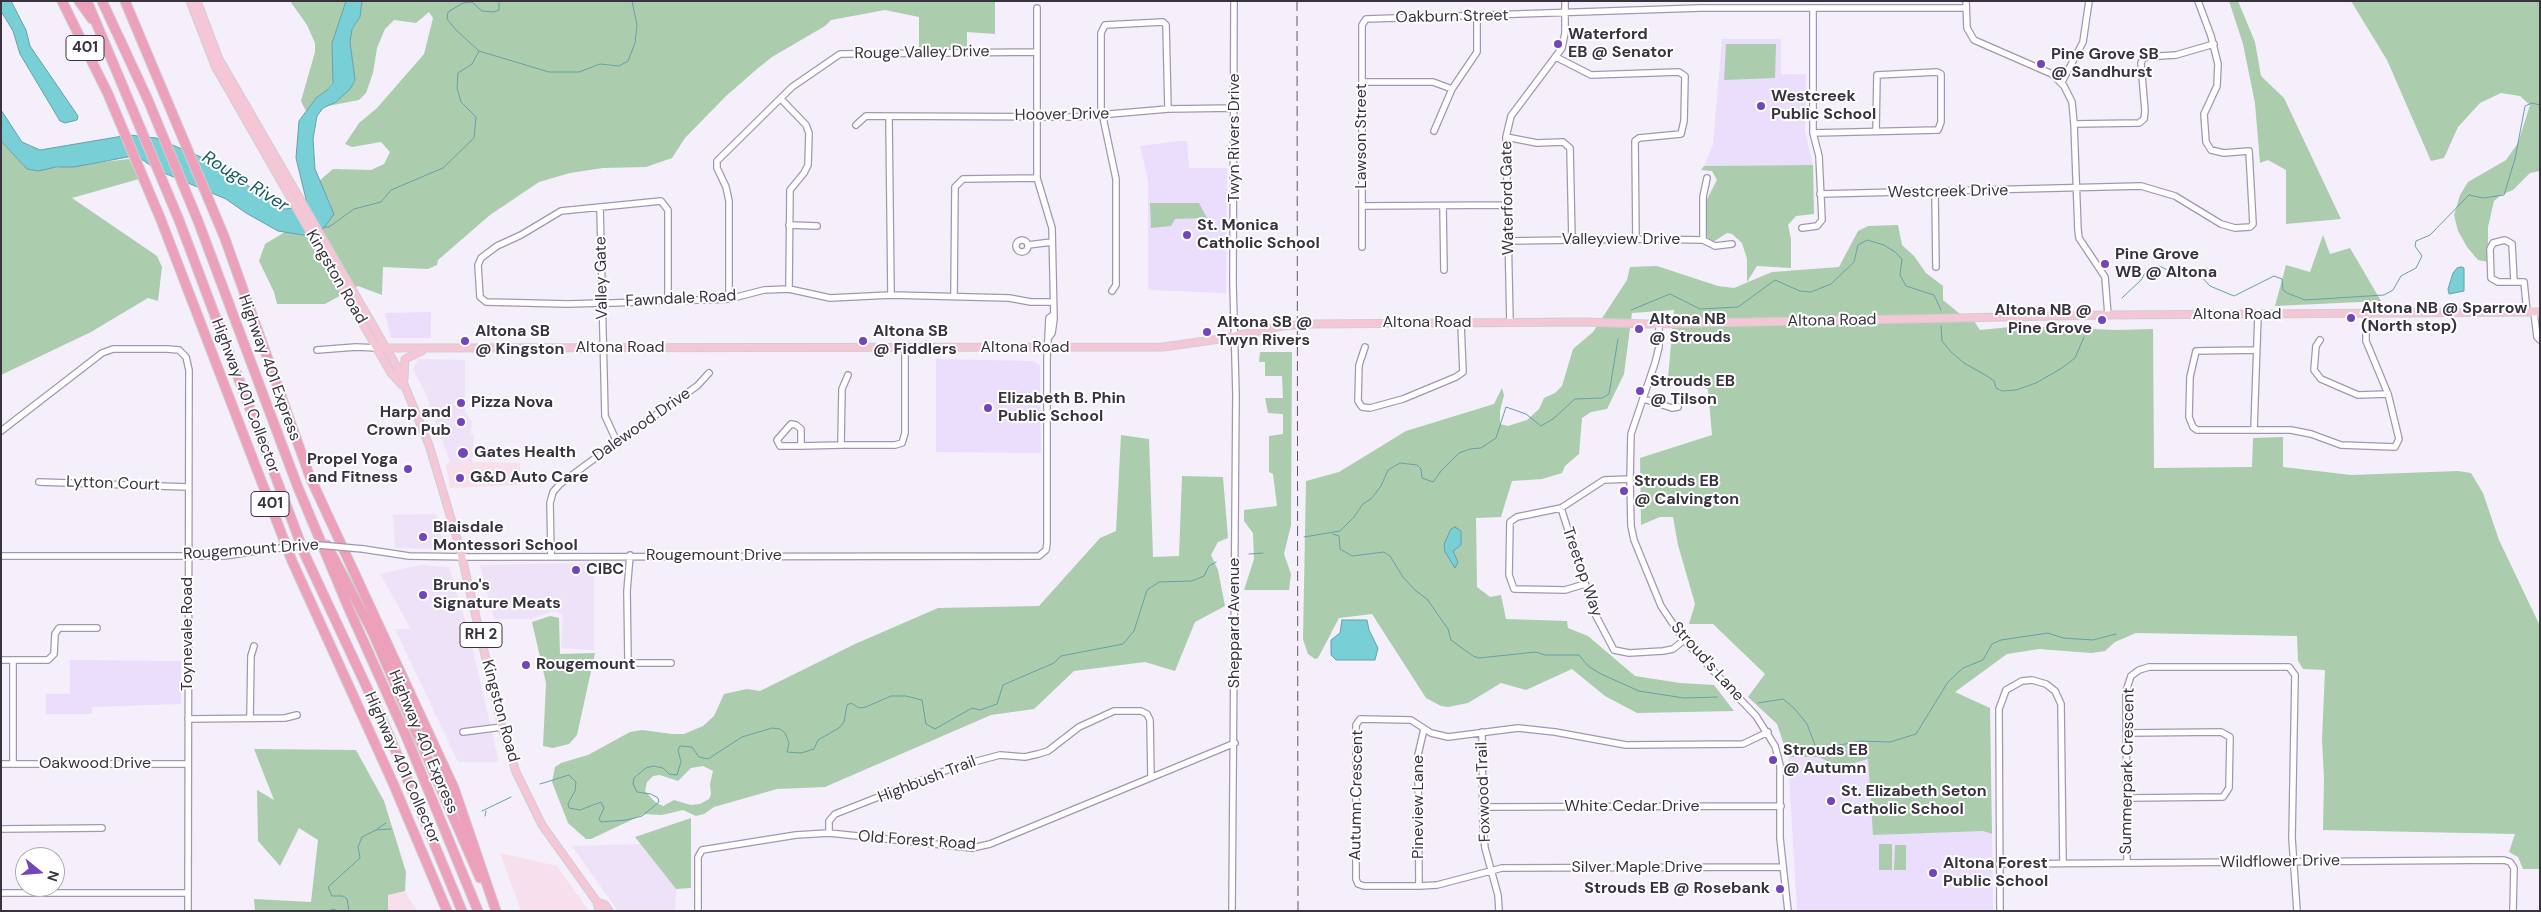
<!DOCTYPE html>
<html>
<head>
<meta charset="utf-8">
<style>
  body { margin:0 }
  #map { position:relative; width:2541px; height:912px; overflow:hidden; background:#f4effb; font-family:"DM Sans",sans-serif }
  canvas { display:block }
  .frame { position:absolute; inset:0; border:2px solid #38333f; pointer-events:none }
  .north { position:absolute; left:15px; top:847px; width:50px; height:50px; box-sizing:border-box; background:#fff; border:1px solid #afadb2; border-radius:50%; rotate:107deg; font-size:14px; font-weight:700; line-height:20px; text-align:center; color:#38333f }
  .north::after { content:''; display:block; margin:auto; width:18px; height:22px; background:#7345bd; clip-path:polygon(50% 0,100% 100%,50% 72%,0 100%) }
</style>
</head>
<body>
<div id="map">
<canvas width="2541" height="912"></canvas>
<div class="frame"></div>
<div class="north">N</div>
</div>
<script>
const c = document.querySelector('canvas').getContext('2d');
c.lineJoin = 'round';
function fill(path, color) { c.fillStyle = color; c.fill(path, 'evenodd'); }
const toPath = rows => new Path2D(rows.map(r => 'M' + r).join(''));
function strokePath(path, color, width, dash) { c.strokeStyle = color; c.lineWidth = width; c.lineCap = dash ? 'butt' : 'round'; c.setLineDash(dash || []); c.stroke(path); }
function label(font, color, halo, rows, align = 'center') {
  c.font = font + ' "DM Sans",sans-serif'; c.lineWidth = 4; c.setLineDash([]); c.textBaseline = 'middle'; c.strokeStyle = halo; c.fillStyle = color; for (const [text, x, y, turn = 0] of rows) {
    c.save(); c.translate(x, y); c.rotate((+turn || 0) * Math.PI / 180); c.textAlign = isNaN(turn) ? turn : align; if (halo) c.strokeText(text, 0, 0); c.fillText(text, 0, 0); c.restore();
  }
}
const commercial = toPath([
  [418,359,465,360,465,412,472,422,470,435,474,435,472,462,450,462,425,392,413,369],
  [436,514,445,549,395,548,393,515],
  [594,563,594,650,561,648,563,615,553,611,531,619,494,619,480,565],
  [420,565,449,567,468,630,499,762,458,762,395,629,411,629,380,574],
  [641,844,676,889,675,911,618,911,572,846]
]);
const industrial = toPath([
  [450,462,472,462,521,463,517,485,450,488,446,465],
  [500,853,557,866,589,911,521,911],
  [405,891,417,911,388,911,388,895]
]);
const built = toPath([
  [1722,39,1781,39,1781,74,1806,74,1805,131,1813,165,1704,166,1713,145],
  [1179,141,1187,141,1189,168,1227,168,1226,293,1148,290,1148,180,1140,146],
  [431,312,431,338,391,338,385,313],
  [936,359,1033,361,1040,365,1041,453,936,452],
  [70,660,181,661,181,704,92,707,92,714,46,714,46,694,70,694],
  [1788,757,1818,757,1841,767,1868,759,1983,831,1992,834,1993,911,1797,911]
]);
const green = toPath([
  [290,1,346,1,332,43,334,80,326,91,316,98,306,111,301,101,315,52,315,43,307,25],
  [362,1,995,1,995,34,967,32,967,49,919,49,919,17,885,10,831,20,825,26,772,57,757,69,726,96,685,138,672,158,646,167,603,168,570,173,539,182,490,215,438,260,437,265,428,269,383,267,382,295,358,286,325,304,277,304,274,292,259,261,265,244,285,232,303,235,331,205,319,181,333,169,371,170,384,164,390,152,381,142,352,147,345,144,359,123,377,108,424,54,433,18,429,12,416,23,394,20,385,29,377,48,373,73,366,93,359,100,328,106,351,88,355,81,350,42,352,29,360,17],
  [2229,1,2238,1,2255,42,2261,76,2284,98,2341,219,2286,224,2286,170,2268,160,2260,163,2255,103,2243,44],
  [2351,1,2540,1,2540,171,2530,173,2513,190,2501,195,2494,201,2488,227,2488,262,2478,260,2467,247,2458,231,2454,215,2460,195,2468,182,2506,160,2518,143,2530,105,2520,96,2501,93,2480,103,2458,127,2444,158,2431,161,2387,60],
  [1726,44,1776,44,1775,78,1724,80],
  [1,141,27,169,35,170,129,159,139,179,72,198,157,256,162,267,158,301,148,298,91,332,1,375],
  [1813,165,1814,214,1796,216,1788,225,1791,239,1791,268,1757,266,1747,282,1747,259,1742,243,1732,234,1727,233,1713,242,1707,237,1707,199,1717,180,1712,171,1701,170,1704,166],
  [1150,203,1199,203,1207,218,1175,219,1171,226,1151,228],
  [1898,225,1902,245,1914,256,1926,273,1943,286,1943,300,1960,314,1972,318,1980,330,2020,326,2115,330,2153,329,2154,468,2252,467,2253,438,2283,437,2283,467,2351,475,2458,471,2471,473,2483,493,2499,540,2540,626,2540,869,2523,869,2518,857,2509,852,2515,834,2323,830,2324,778,2322,740,2325,670,2303,669,2298,661,2297,636,2136,633,2115,642,2105,651,2091,653,2039,649,2007,654,1955,692,1990,708,1992,834,1983,831,1873,835,1868,759,1841,767,1818,757,1788,757,1777,724,1748,697,1765,674,1713,624,1689,624,1695,604,1678,545,1673,517,1660,517,1641,525,1640,458,1712,435,1708,389,1668,378,1674,310,1632,313,1624,374,1607,409,1591,412,1582,418,1579,454,1565,466,1562,473,1542,479,1512,481,1501,517,1476,518,1477,587,1490,597,1501,595,1506,619,1567,621,1568,628,1588,636,1635,676,1680,683,1714,685,1734,711,1637,713,1605,696,1572,669,1526,690,1501,683,1468,703,1448,707,1441,706,1426,698,1372,614,1339,618,1318,658,1315,659,1308,654,1303,639,1306,481,1339,472,1406,431,1494,404,1502,388,1504,395,1500,411,1500,424,1508,426,1527,420,1539,409,1544,398,1555,393,1562,386,1573,349,1593,332,1627,280,1630,267,1657,266,1718,286,1734,288,1772,272,1839,267,1858,231,1868,226],
  [2323,235,2330,254,2350,248,2381,301,2275,306,2286,265,2310,272],
  [1260,352,1292,352,1291,525,1284,554,1291,574,1289,590,1244,590,1254,559,1253,533,1244,521,1244,510,1277,506,1273,474,1269,472,1269,436,1283,434,1283,414,1268,413,1265,398,1283,398,1282,376,1265,376,1265,362,1259,362],
  [1121,435,1149,439,1153,557,1179,556,1182,476,1223,477,1228,538,1218,542,1211,555,1218,570,1225,606,1195,622,1175,671,1145,662,1074,671,1034,709,991,715,825,787,777,789,714,807,704,814,696,816,683,810,662,815,644,814,591,839,586,839,568,823,552,782,555,767,561,763,588,755,630,732,642,730,672,734,684,734,703,726,714,716,724,694,747,689,760,691,855,644,938,608,1039,606,1100,538,1116,531],
  [703,766,713,771,710,784,711,795,709,799,700,804,691,805,674,800,663,806,655,802,645,791,647,782,653,776,660,775,678,781,691,768],
  [550,616,559,618,560,654,595,653,577,735,569,744,553,748,543,746,546,683,532,622],
  [254,749,356,750,384,801,406,872,405,891,388,895,388,911,255,911,254,899,311,902,318,840,299,828,280,866,258,841,257,790,274,800],
  [691,818,691,888,676,889,635,837],
  [1879,844,1892,844,1892,870,1879,870],
  [1895,845,1906,845,1906,870,1894,870]
]);
const water = toPath([
  [1,1,11,1,26,30,30,46,78,116,77,120,65,123,60,121,20,54,13,31,1,11,1,1],
  [346,1,362,1,360,17,352,29,350,42,355,80,351,88,336,102,323,108,317,116,313,139,315,169,334,214,324,228,303,235,278,231,246,213,226,199,157,170,140,158,133,156,74,167,56,167,38,171,27,169,1,141,1,110,22,142,40,150,129,135,156,138,222,166,271,203,285,209,303,207,306,199,296,158,299,121,316,98,326,91,333,83,332,43,346,1],
  [2461,267,2464,268,2464,291,2449,294,2448,289,2453,273,2457,268,2461,267],
  [1455,527,1461,531,1461,545,1453,551,1458,562,1455,568,1445,552,1444,544,1451,529,1455,527],
  [1342,620,1367,620,1369,630,1378,648,1375,660,1336,660,1331,655,1331,640,1340,633,1342,620]
]);
const stream = toPath([
  [479,51,549,72,579,72,600,64,619,66,628,61,635,43,637,25,632,1],
  [324,227,329,227,354,209,381,202,391,190,443,168,474,138,476,117,461,102,457,88,458,73,472,64,479,51,456,30,447,19,448,12,463,3,472,2,482,11,493,12,499,10,499,1],
  [2122,298,2141,280,2147,270,2159,266,2174,273,2192,271,2198,273,2210,286,2234,296,2274,276,2282,279,2283,290,2287,293,2305,300,2384,295,2393,290,2401,276,2416,268,2422,256,2415,246,2416,241,2430,235,2469,195,2483,198,2504,195,2515,159,2525,106,2532,103,2540,105],
  [1631,310,1670,294,1700,309,1738,307,1775,280,1800,291,1811,292,1831,284,1854,262,1858,245,1867,240,1884,245,1895,252,1902,259,1900,275,1906,286,1934,295,1941,310],
  [1941,326,1942,341,1951,352,1964,363,1987,376,1994,381,1996,388,2002,391,2016,390,2036,383,2062,368,2075,358,2084,337],
  [1333,534,1339,536,1340,549,1352,556,1384,552,1390,556,1403,577,1416,591,1427,599,1448,629,1451,640,1473,656,1479,658,1536,652,1545,655,1579,655,1588,666,1601,674,1639,691,1684,698,1717,697],
  [1304,537,1340,531,1354,517,1363,504,1372,498,1381,486,1388,470,1400,463,1417,465,1421,469,1422,478,1433,482,1441,471,1459,453,1470,449,1481,448,1496,438,1506,407,1526,414,1541,426,1553,419,1575,399,1602,398,1609,394,1618,339],
  [1249,554,1263,553],
  [1758,703,1783,699,1794,708,1807,724,1815,745,1824,748,1861,741,1890,742,1916,734,1948,682,1963,668,1983,660,1992,644,2001,640,2048,633,2063,638,2093,640,2116,634],
  [540,784,569,775,576,782,575,791,568,804,569,808,580,810,601,802,604,808,599,819,601,822,627,820,642,816,659,802,658,798,651,794,637,792,633,784,634,778,646,768,653,766,663,768,669,774,677,775,681,762,678,750,680,746,692,747,699,757,708,759,742,737,772,728,780,729,785,733,789,743,787,752,801,753,814,749,818,740,839,728,844,722,847,705,851,703,859,708,866,707,891,696,906,696,922,700,926,724,935,729,972,708,980,710,997,704,1003,685,1054,663,1061,656,1123,644,1134,631,1147,590,1159,582,1192,581,1204,576,1209,566,1216,562],
  [482,811,511,797],
  [485,816,486,811],
  [377,829,386,823],
  [328,911,334,909,337,911],
  [349,911,347,899,343,896,332,896,328,887,360,858,358,847,362,837,376,830,391,829]
]);
const minor = toPath([
  [1966,1,1967,28,1974,40,2052,74,2064,86,2072,102,2074,124,2078,230,2079,238,2105,277,2108,315],
  [1037,8,1037,178,1052,228,1054,319,1052,333,1049,337],
  [1556,57,1591,75,1679,72,1685,76,1684,121,1681,134,1639,138,1635,141,1636,239],
  [1362,82,1433,82,1452,89],
  [2062,82,2083,42,2089,1],
  [781,99,806,125,809,133,808,165,804,173,790,190,789,289],
  [889,117,891,295],
  [2074,124,2139,123,2144,119,2145,111,2141,63,2144,57,2176,55,2214,44],
  [856,125,866,116,1075,117,1168,109,1235,108],
  [1434,131,1452,89,1477,52,1477,17],
  [1813,133,1938,130,1941,122,1941,74,1937,72,1877,75,1876,131],
  [1506,137,1537,143,1563,142,1570,148,1572,240],
  [1935,193,1936,267],
  [1820,194,2141,186,2175,196,2221,224,2235,228,2250,227,2253,224,2249,151,2224,153,2211,150,2206,142,2204,114,2217,86,2218,64,2211,36,2198,1],
  [1362,206,1507,205],
  [1443,206,1444,270],
  [600,207,605,416,617,442],
  [789,225,817,226],
  [1802,228,1817,226,1822,220,1819,156,1813,133,1813,8],
  [1703,240,1703,197,1707,178],
  '1016 246a6 6 0 1 1 12 0a6 6 0 1 1-12 0Z',
  [1508,241,1638,239,1703,240,1715,246,1732,244],
  [1028,245,1052,242],
  [1362,247,1362,25,1366,19,1700,8,1966,8],
  [2514,281,2512,244,2505,240,2493,243,2490,249,2491,278,2498,282,2524,282,2527,312],
  [1112,291,1116,285,1116,179,1101,108,1101,33,1105,25,1163,22,1166,25,1168,109],
  [954,296,955,187,963,179,1037,178],
  [729,299,729,201,726,187,717,168,717,161,792,87,840,54,1037,52],
  [668,301,668,210,661,201,561,211,521,235,497,246,481,258,478,265,480,297,486,302,568,304,602,303,612,303,668,301,729,299,764,290,789,289,830,298,891,295,1009,298,1031,302,1052,302],
  [2534,312,2537,337,2540,340],
  [1510,323,1506,137,1511,116,1562,48,1565,33,1565,1],
  [1659,324,1659,347,1655,363,1631,434,1630,479,1631,526,1634,540,1661,606,1675,627,1684,640,1756,716,1775,746,1780,765,1780,838,1788,911],
  [2320,340,2316,346,2314,370,2321,379,2358,395,2388,394],
  [1365,347,1359,365,1358,401,1362,407,1370,408,1403,399,1456,377,1463,372,1461,324],
  [317,350,356,347,378,348],
  [2256,350,2196,351,2190,377,2189,417,2193,427,2197,430,2291,430,2311,434,2341,445,2395,447,2399,439,2388,394,2366,341,2366,314],
  [1644,399,1672,408,1678,407],
  [2254,429,2258,315],
  [1,431,102,353,113,349,167,349,179,350,186,357,189,370,188,911],
  [841,445,842,389,848,375],
  [801,446,801,429,796,425,791,424,777,440,780,446,801,446,841,445,895,445,902,443,905,433,905,348],
  [39,482,188,487],
  [1561,508,1595,614,1614,650,1629,653,1663,651,1673,649,1684,640],
  [363,549,409,556,472,557,1039,556,1046,550,1047,543,1047,359,1049,318,1053,315],
  [551,555,550,503,553,492,560,484,617,442,697,386,709,373],
  [630,555,627,591,628,659,634,663,671,663],
  [1,556,225,556,268,549],
  [1585,584,1565,590,1514,589,1509,575,1510,522,1517,517,1561,508,1604,480,1630,479],
  [1,660,48,660,54,654,55,634,59,628,97,628],
  [250,718,251,656,254,646],
  [188,719,285,718,297,715],
  [463,732,502,727],
  [1482,732,1483,828,1485,848,1498,895,1499,911],
  [1768,732,1743,744,1626,745,1555,732,1518,728,1448,737,1431,733,1411,720,1360,719,1356,725,1356,879,1358,884,1364,886,1419,886,1437,885,1502,868,1783,867],
  [1,764,188,764],
  [13,764,13,660],
  [2127,798,2223,797,2229,788,2230,737,2221,732,2127,733],
  [1483,807,1781,806],
  [1,829,102,828],
  [829,833,829,821,835,814,955,767,1000,755,1025,757,1038,754,1048,751,1079,727,1114,711,1141,711,1147,714,1150,720,1151,776],
  [2127,863,2126,691,2131,676,2139,670,2149,667,2289,667,2295,675,2292,838,2297,911],
  [1999,864,2504,860,2510,862,2514,868,2513,911],
  [1419,886,1418,755,1424,729],
  [1,893,188,893],
  [698,911,698,857,702,850,796,835,829,833,972,848,990,844,1235,743],
  [1232,911,1236,394,1233,284,1234,1],
  [2000,911,1999,709,2006,690,2022,681,2032,680,2046,684,2055,691,2061,704,2063,863]
]);
const major = toPath([
  [190,1,215,66,391,373,402,385],
  [197,1,219,59,397,367,429,445,459,545,502,727,516,772,542,825,597,902,599,911],
  [1311,324,1583,322,1649,324,2108,315,2540,312],
  [378,348,1163,347,1220,339,1282,326],
  [404,379,405,359,422,351],
  [597,902,605,905,609,911]
]);
const highway = toPath([
  [62,1,108,94,161,220,292,561,393,783,447,911],
  [79,1,92,19],
  [87,1,179,220,305,555,389,735,462,911],
  [102,1,148,100,198,221,297,485,349,609,406,736,478,911],
  [125,1,224,236,310,477,454,788,496,911],
  [327,545,372,631,480,878]
]);
const rail = toPath([
  [1297,1,1298,911]
]);
const minorBridge = toPath([
  [268,549,319,545,363,549]
]);
const majorBridge = toPath([
  [1282,326,1311,324]
]);
const markers = [
  [1558,44,5,"#7345bd"],
  [2041,64,5,"#7345bd"],
  [1761,106,5,"#7345bd"],
  [1187,235,5,"#7345bd"],
  [2105,264,5,"#7345bd"],
  [2351,318,5,"#7345bd"],
  [2102,320,5,"#7345bd"],
  [1639,329,5,"#7345bd"],
  [1207,332,5,"#7345bd"],
  [465,341,5,"#7345bd"],
  [863,341,5,"#7345bd"],
  [1640,391,5,"#7345bd"],
  [461,403,5,"#7345bd"],
  [988,408,5,"#7345bd"],
  [461,422,5,"#7345bd"],
  [463,453,6,"#7345bd"],
  [408,469,5,"#7345bd"],
  [460,478,5,"#7345bd"],
  [1624,491,5,"#7345bd"],
  [423,537,5,"#7345bd"],
  [576,570,5,"#7345bd"],
  [423,595,5,"#7345bd"],
  [526,665,5,"#7345bd"],
  [1773,760,5,"#7345bd"],
  [1831,801,5,"#7345bd"],
  [1933,873,5,"#7345bd"],
  [1780,889,5,"#7345bd"]
];
const shields = [
  [85,48,38],
  [270,504,38],
  [481,635,42]
];
const shieldNames = [
  ["401",85,48],
  ["401",270,504],
  ["RH 2",481,635]
];
const streetNames = [
  ["Oakburn Street",1452,17,-1],
  ["Rouge Valley Drive",922,53,-1],
  ["Hoover Drive",1062,115,-1],
  ["Lawson Street",1362,136,-90],
  ["Twyn Rivers Drive",1235,138,-90],
  ["Westcreek Drive",1948,192,-1],
  ["Waterford Gate",1508,198,-91],
  ["Valleyview Drive",1621,240],
  ["Kingston Road",336,277,60],
  ["Valley Gate",602,278,-91],
  ["Fawndale Road",681,299,-3],
  ["Altona Road",2237,315],
  ["Altona Road",1832,321,-1],
  ["Altona Road",1427,323],
  ["Altona Road",620,348],
  ["Altona Road",1025,348],
  ["Highway 401 Express",269,368,70],
  ["Highway 401 Collector",245,396,69],
  ["Dalewood Drive",642,425,-35],
  ["Lytton Court",113,484,2],
  ["Rougemount Drive",251,550,-4],
  ["Rougemount Drive",714,556],
  ["Treetop Way",1582,572,71],
  ["Sheppard Avenue",1235,623,-90],
  ["Toynevale Road",188,634,-90],
  ["Stroud's Lane",1707,662,48],
  ["Kingston Road",500,711,75],
  ["Highway 401 Express",423,742,67],
  ["Oakwood Drive",95,764],
  ["Highway 401 Collector",402,768,66],
  ["Summerpark Crescent",2128,771,-89],
  ["Highbush Trail",927,780,-21],
  ["Foxwood Trail",1484,792,-92],
  ["Autumn Crescent",1357,795,-89],
  ["Pineview Lane",1419,807,-90],
  ["White Cedar Drive",1632,807],
  ["Old Forest Road",917,841,4],
  ["Wildflower Drive",2280,862,-1],
  ["Silver Maple Drive",1637,868]
];
const poiNames = [
  ["Waterford",1568,35],
  ["EB @ Senator",1568,53],
  ["Pine Grove SB",2051,55],
  ["@ Sandhurst",2051,73],
  ["Westcreek",1771,97],
  ["Public School",1771,115],
  ["St. Monica",1197,226],
  ["Catholic School",1197,244],
  ["Pine Grove",2115,255],
  ["WB @ Altona",2115,273],
  ["Altona NB @ Sparrow",2361,309],
  ["(North stop)",2361,327],
  ["Altona NB @",2092,311,"right"],
  ["Pine Grove",2092,329,"right"],
  ["Altona NB",1649,320],
  ["@ Strouds",1649,338],
  ["Altona SB @",1217,323],
  ["Twyn Rivers",1217,341],
  ["Altona SB",475,332],
  ["@ Kingston",475,350],
  ["Altona SB",873,332],
  ["@ Fiddlers",873,350],
  ["Strouds EB",1650,382],
  ["@ Tilson",1650,400],
  ["Elizabeth B. Phin",998,399],
  ["Public School",998,417],
  ["Pizza Nova",471,403],
  ["Harp and",451,413,"right"],
  ["Crown Pub",451,431,"right"],
  ["Gates Health",474,453],
  ["Propel Yoga",398,460,"right"],
  ["and Fitness",398,478,"right"],
  ["G&D Auto Care",470,478],
  ["Strouds EB",1634,482],
  ["@ Calvington",1634,500],
  ["Blaisdale",433,528],
  ["Montessori School",433,546],
  ["CIBC",586,570],
  ["Bruno's",433,586],
  ["Signature Meats",433,604],
  ["Rougemount",536,665],
  ["Strouds EB",1783,751],
  ["@ Autumn",1783,769],
  ["St. Elizabeth Seton",1841,792],
  ["Catholic School",1841,810],
  ["Altona Forest",1943,864],
  ["Public School",1943,882],
  ["Strouds EB @ Rosebank",1770,889,"right"]
];
const waterNames = [
  ["Rouge River",245,182,32]
];
fill(commercial, '#ede2f7');
fill(industrial, '#f7e0ec');
fill(built, '#eadefc');
fill(green, '#acccae');
fill(water, '#79cfd6');
strokePath(water, '#66a0a9', 1);
strokePath(stream, '#66a0a9', 1);
strokePath(minor, '#a297b2', 8);
strokePath(major, '#cfced1', 9);
strokePath(highway, '#cfced1', 11);
strokePath(minor, '#fff', 5.5);
strokePath(major, '#f4c6d6', 7);
strokePath(highway, '#eda0ba', 9);
strokePath(rail, '#5f5a66', 1, [10, 5]);
strokePath(minorBridge, '#a297b2', 8, []);
strokePath(majorBridge, '#cfced1', 9, []);
strokePath(minorBridge, '#fff', 5.5);
strokePath(majorBridge, '#f4c6d6', 7);
for (const [x, y, r, color] of markers) { const dot = new Path2D(); dot.arc(x, y, r, 0, 2 * Math.PI); c.fillStyle = color; c.fill(dot); strokePath(dot, '#fff', 2); }
for (const [x, y, w] of shields) { const box = new Path2D(); box.roundRect(x - w / 2, y - 12.5, w, 25, 4); c.fillStyle = '#fff'; c.fill(box); strokePath(box, '#38333f', 1); }
label('bold 15px', '#38333f', null, shieldNames);
label('16px', '#38333f', '#fff', streetNames);
label('bold 16px', '#38333f', '#fff', poiNames, 'left');
label('italic 18px', '#135c62', '#fff', waterNames);
</script>
</body>
</html>
